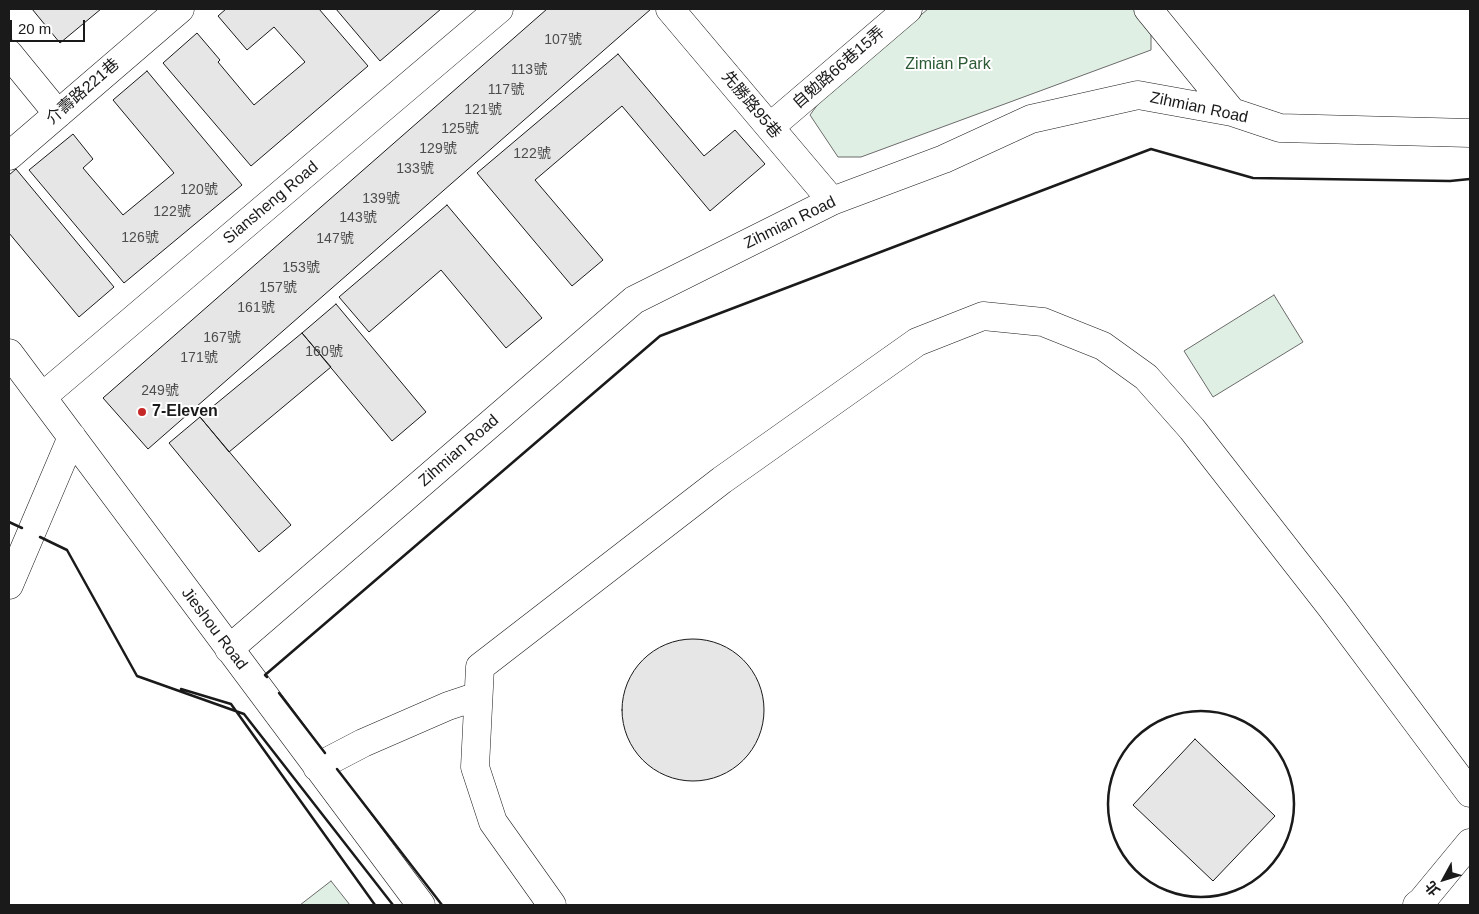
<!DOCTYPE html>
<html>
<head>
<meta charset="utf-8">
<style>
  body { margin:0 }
  #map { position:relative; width:1479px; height:914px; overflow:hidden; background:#fff; font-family:Arial,"Noto Sans TC",sans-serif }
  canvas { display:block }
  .frame { position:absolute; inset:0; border:10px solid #1a1a1a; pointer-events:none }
  .north { position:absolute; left:1419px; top:854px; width:50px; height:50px; -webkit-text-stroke:4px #fff; paint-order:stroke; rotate:231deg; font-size:14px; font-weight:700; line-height:20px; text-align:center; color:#1a1a1a }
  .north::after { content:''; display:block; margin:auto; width:18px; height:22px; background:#1a1a1a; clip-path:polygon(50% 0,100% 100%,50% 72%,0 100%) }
  .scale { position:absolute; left:10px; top:20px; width:75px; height:22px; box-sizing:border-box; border:2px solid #1a1a1a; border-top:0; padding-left:6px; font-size:15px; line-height:18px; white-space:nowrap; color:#1a1a1a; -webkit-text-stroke:4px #fff; paint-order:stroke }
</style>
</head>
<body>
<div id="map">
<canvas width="1479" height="914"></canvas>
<div class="frame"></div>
<div class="north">北</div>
<div class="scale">20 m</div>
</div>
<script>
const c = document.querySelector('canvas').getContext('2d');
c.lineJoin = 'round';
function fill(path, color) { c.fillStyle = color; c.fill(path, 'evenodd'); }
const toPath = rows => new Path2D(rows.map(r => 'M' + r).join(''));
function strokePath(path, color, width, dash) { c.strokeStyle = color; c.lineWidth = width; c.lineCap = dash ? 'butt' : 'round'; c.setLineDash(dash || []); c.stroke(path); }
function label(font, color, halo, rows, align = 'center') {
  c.font = font + ' Arial,"Noto Sans TC",sans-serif'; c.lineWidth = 4; c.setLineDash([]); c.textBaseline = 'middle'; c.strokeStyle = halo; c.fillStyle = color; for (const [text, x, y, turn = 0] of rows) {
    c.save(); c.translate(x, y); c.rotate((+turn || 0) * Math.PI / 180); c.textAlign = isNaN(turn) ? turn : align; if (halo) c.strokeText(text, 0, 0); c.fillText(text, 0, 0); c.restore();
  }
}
const green = toPath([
  [928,9,1134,9,1151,29,1151,50,861,157,838,157,810,115,823,97,928,9],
  [1274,295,1303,342,1213,397,1184,351,1274,295],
  [331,881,350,905,300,905,331,881]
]);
const building = toPath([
  [32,9,101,9,60,43,32,9],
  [226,9,319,9,368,66,251,166,163,63,197,33,220,60,218,62,254,105,305,62,274,27,247,50,218,16,226,9],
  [336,9,441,9,380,61,336,9],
  [547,9,651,9,148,449,103,398,547,9],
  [618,54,704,156,735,130,765,164,710,211,622,106,535,180,603,260,572,286,477,173,618,54],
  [147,71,242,185,124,283,29,170,73,134,93,159,83,168,123,215,174,173,113,100,147,71],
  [16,169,114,287,79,317,9,233,9,175,16,169],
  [447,205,542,318,506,348,441,270,369,332,339,297,447,205],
  [336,304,426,412,392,441,302,333,336,304],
  [302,333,331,367,229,452,200,417,302,333],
  [200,417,291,525,259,552,169,443,200,417],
  '622 710a71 71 0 1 1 142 0a71 71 0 1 1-142 0Z',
  [1195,739,1275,816,1213,881,1133,805,1195,739]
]);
const minor = toPath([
  [670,9,832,201],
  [1148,9,1232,112],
  [9,54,58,114],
  [770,127,908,9],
  [9,156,180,9],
  [9,353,421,905],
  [42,397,499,9],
  [9,585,72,437],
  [229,649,634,300,832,201,944,159,1031,119,1138,95,1232,112,1280,128,1470,133],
  [317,767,363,743,448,706,478,696],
  [552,905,493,822,475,767,480,667,722,480,917,342,983,316,1043,322,1103,346,1146,377,1192,429,1331,607,1470,793],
  [1417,905,1422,901,1470,843]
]);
const wall = toPath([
  [9,522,22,528],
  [40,537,67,550,137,676,244,714,393,905],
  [267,677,265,675,660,336,1151,149,1253,178,1450,181,1470,179],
  [181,689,231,704,375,905],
  [279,693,325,753],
  '1108 804a93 93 0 1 1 186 0a93 93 0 1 1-186 0Z',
  [337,769,442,905]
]);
const markers = [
  [142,412,5,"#c62828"]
];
const numberNames = [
  ["107號",563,40],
  ["113號",529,70],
  ["117號",506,90],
  ["121號",483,110],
  ["125號",460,129],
  ["129號",438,149],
  ["122號",532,154],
  ["133號",415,169],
  ["120號",199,190],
  ["139號",381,199],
  ["122號",172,212],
  ["143號",358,218],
  ["126號",140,238],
  ["147號",335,239],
  ["153號",301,268],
  ["157號",278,288],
  ["161號",256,308],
  ["167號",222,338],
  ["160號",324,352],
  ["171號",199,358],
  ["249號",160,391]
];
const parkNames = [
  ["Zimian Park",948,65]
];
const streetNames = [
  ["自勉路66巷15弄",839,68,-41],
  ["介壽路221巷",83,92,-41],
  ["先勝路95巷",751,105,50],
  ["Zihmian Road",1199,108,12],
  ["Siansheng Road",271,203,-40],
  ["Zihmian Road",790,223,-26],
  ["Zihmian Road",459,451,-41],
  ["Jieshou Road",214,629,53]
];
const poiNames = [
  ["7-Eleven",152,412]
];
fill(green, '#e0efe3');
strokePath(green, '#6a6a6a', 1);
fill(building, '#e6e6e6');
strokePath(building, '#1a1a1a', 1);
strokePath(minor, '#1a1a1a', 29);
strokePath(minor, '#fff', 28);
strokePath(wall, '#1a1a1a', 2.5);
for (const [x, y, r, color] of markers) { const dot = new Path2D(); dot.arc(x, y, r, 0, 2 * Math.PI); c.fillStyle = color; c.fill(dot); strokePath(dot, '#fff', 2); }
label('14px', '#4d4d4d', null, numberNames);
label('16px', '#2b5a34', '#fff', parkNames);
label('16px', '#1a1a1a', '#fff', streetNames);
label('bold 16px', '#1a1a1a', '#fff', poiNames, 'left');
</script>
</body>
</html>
